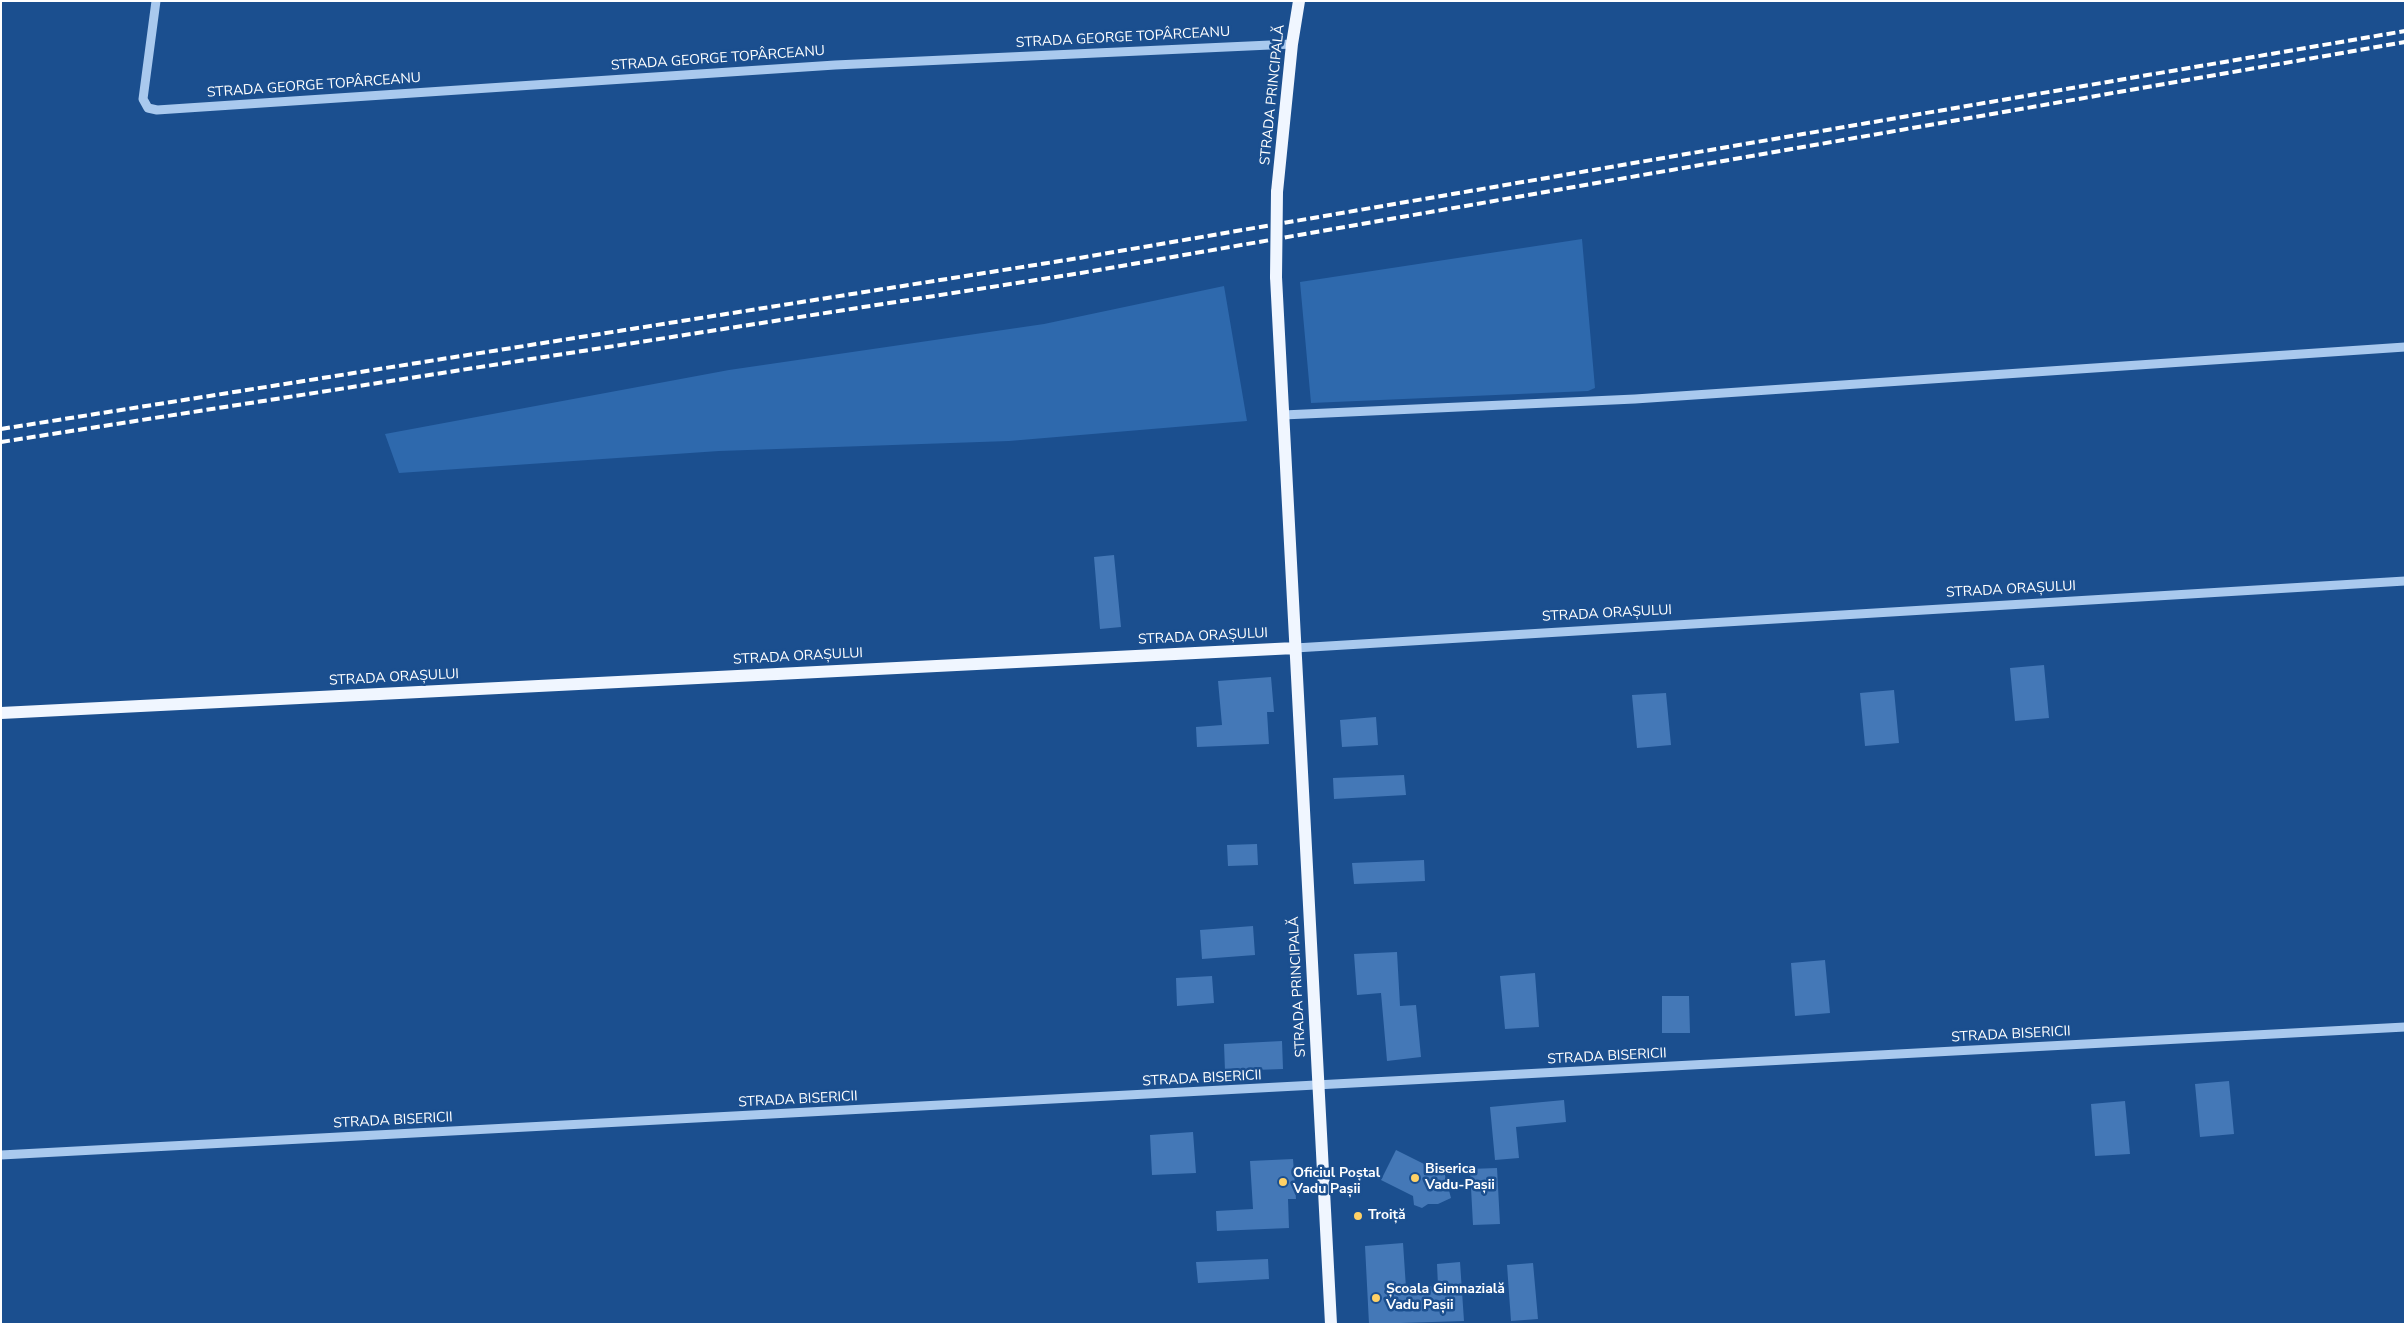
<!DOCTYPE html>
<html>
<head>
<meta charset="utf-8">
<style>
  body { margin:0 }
  #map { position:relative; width:2406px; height:1325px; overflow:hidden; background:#1b4f8f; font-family:"Nunito Sans",sans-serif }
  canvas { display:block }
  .frame { position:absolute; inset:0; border:2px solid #fff; pointer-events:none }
</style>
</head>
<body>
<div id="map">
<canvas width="2406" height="1325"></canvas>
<div class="frame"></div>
</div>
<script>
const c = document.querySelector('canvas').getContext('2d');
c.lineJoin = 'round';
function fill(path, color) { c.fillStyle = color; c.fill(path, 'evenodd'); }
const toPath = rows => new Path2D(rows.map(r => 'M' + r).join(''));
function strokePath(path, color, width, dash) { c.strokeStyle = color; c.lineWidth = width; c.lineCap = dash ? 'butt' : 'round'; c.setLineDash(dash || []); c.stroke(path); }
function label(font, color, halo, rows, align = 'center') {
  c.font = font + ' "Nunito Sans",sans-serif'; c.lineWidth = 5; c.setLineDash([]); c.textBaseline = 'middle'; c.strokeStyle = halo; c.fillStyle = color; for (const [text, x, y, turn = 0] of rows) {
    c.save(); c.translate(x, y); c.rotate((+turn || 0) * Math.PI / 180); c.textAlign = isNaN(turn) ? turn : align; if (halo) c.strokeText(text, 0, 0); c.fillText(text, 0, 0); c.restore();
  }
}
const green = toPath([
  [1582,239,1595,388,1588,391,1311,403,1300,282],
  [1224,286,1247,421,1009,441,719,451,399,473,385,434,729,370,1044,324]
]);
const building = toPath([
  [1114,555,1121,627,1100,629,1094,557],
  [2044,665,2049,718,2015,721,2010,668],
  [1271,677,1274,712,1267,712,1269,744,1197,747,1196,727,1222,725,1218,681],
  [1894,690,1899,743,1865,746,1860,693],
  [1666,693,1671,745,1637,748,1632,695],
  [1376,717,1378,745,1342,747,1340,720],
  [1404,775,1406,795,1334,799,1333,778],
  [1257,844,1258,865,1228,866,1227,845],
  [1424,860,1425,881,1354,884,1352,863],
  [1253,926,1255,955,1202,959,1200,930],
  [1397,952,1400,1006,1416,1005,1421,1057,1387,1061,1381,993,1357,995,1354,954],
  [1825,960,1830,1013,1795,1016,1791,963],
  [1535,973,1539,1027,1505,1029,1500,976],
  [1212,976,1214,1003,1177,1006,1176,978],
  [1662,996,1689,996,1690,1033,1662,1033],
  [1282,1041,1283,1069,1225,1071,1224,1044],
  [2229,1081,2234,1134,2200,1137,2195,1084],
  [1564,1100,1566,1122,1516,1127,1519,1158,1495,1160,1490,1107],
  [2125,1101,2130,1154,2095,1156,2091,1104],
  [1193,1132,1196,1173,1152,1175,1150,1135],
  [1396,1150,1430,1167,1435,1164,1443,1168,1451,1198,1438,1204,1428,1204,1422,1208,1414,1205,1413,1196,1381,1180],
  [1293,1159,1296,1199,1288,1199,1289,1228,1217,1231,1216,1211,1253,1209,1250,1161],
  [1497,1168,1500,1224,1473,1225,1470,1169],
  [1403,1243,1406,1288,1438,1286,1437,1264,1460,1262,1464,1321,1369,1324,1365,1246],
  [1268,1259,1269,1279,1198,1283,1196,1262],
  [1533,1263,1538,1319,1511,1321,1507,1265]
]);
const minor = toPath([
  [156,1,143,99,148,108,157,110,835,65,1292,44],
  [1283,415,1635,399,2405,347],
  [1295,648,2405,581],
  [1,1155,2405,1027]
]);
const major = toPath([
  [1277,192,1292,44,1299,1],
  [1276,277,1331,1324],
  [1,713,1295,648]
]);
const rail = toPath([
  [1,429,1079,258,2405,31],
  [1,442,1081,273,2405,42]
]);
const majorBridge = toPath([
  [1276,277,1277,192]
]);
const markers = [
  [1415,1178,5,"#ffd166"],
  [1283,1182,5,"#ffd166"],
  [1358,1216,5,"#ffd166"],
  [1376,1298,5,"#ffd166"]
];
const streetNames = [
  ["STRADA GEORGE TOPÂRCEANU",1123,38,-3],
  ["STRADA GEORGE TOPÂRCEANU",718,59,-4],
  ["STRADA GEORGE TOPÂRCEANU",314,86,-4],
  ["STRADA PRINCIPALĂ",1273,95,-84],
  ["STRADA ORAȘULUI",2011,590,-3],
  ["STRADA ORAȘULUI",1607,614,-3],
  ["STRADA ORAȘULUI",1203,637,-3],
  ["STRADA ORAȘULUI",798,657,-3],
  ["STRADA ORAȘULUI",394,678,-3],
  ["STRADA PRINCIPALĂ",1298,987,-93],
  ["STRADA BISERICII",2011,1035,-3],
  ["STRADA BISERICII",1607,1057,-3],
  ["STRADA BISERICII",1202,1079,-3],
  ["STRADA BISERICII",798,1100,-3],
  ["STRADA BISERICII",393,1121,-3]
];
const poiNames = [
  ["Biserica",1425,1170],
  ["Vadu-Pașii",1425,1186],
  ["Oficiul Poștal",1293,1174],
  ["Vadu Pașii",1293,1190],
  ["Troiță",1368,1216],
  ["Școala Gimnazială",1386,1290],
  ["Vadu Pașii",1386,1306]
];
fill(green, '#2e69ad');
fill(building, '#4478b7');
strokePath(minor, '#a9c9ee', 9);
strokePath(major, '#f0f6ff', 12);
strokePath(rail, '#fff', 4, [9, 4]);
strokePath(majorBridge, '#f0f6ff', 12);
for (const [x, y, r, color] of markers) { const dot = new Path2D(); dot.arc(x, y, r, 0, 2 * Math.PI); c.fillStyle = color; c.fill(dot); strokePath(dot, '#1b4f8f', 2); }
label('14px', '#fff', '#1b4f8f', streetNames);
label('bold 14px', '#fff', '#1b4f8f', poiNames, 'left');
</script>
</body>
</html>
